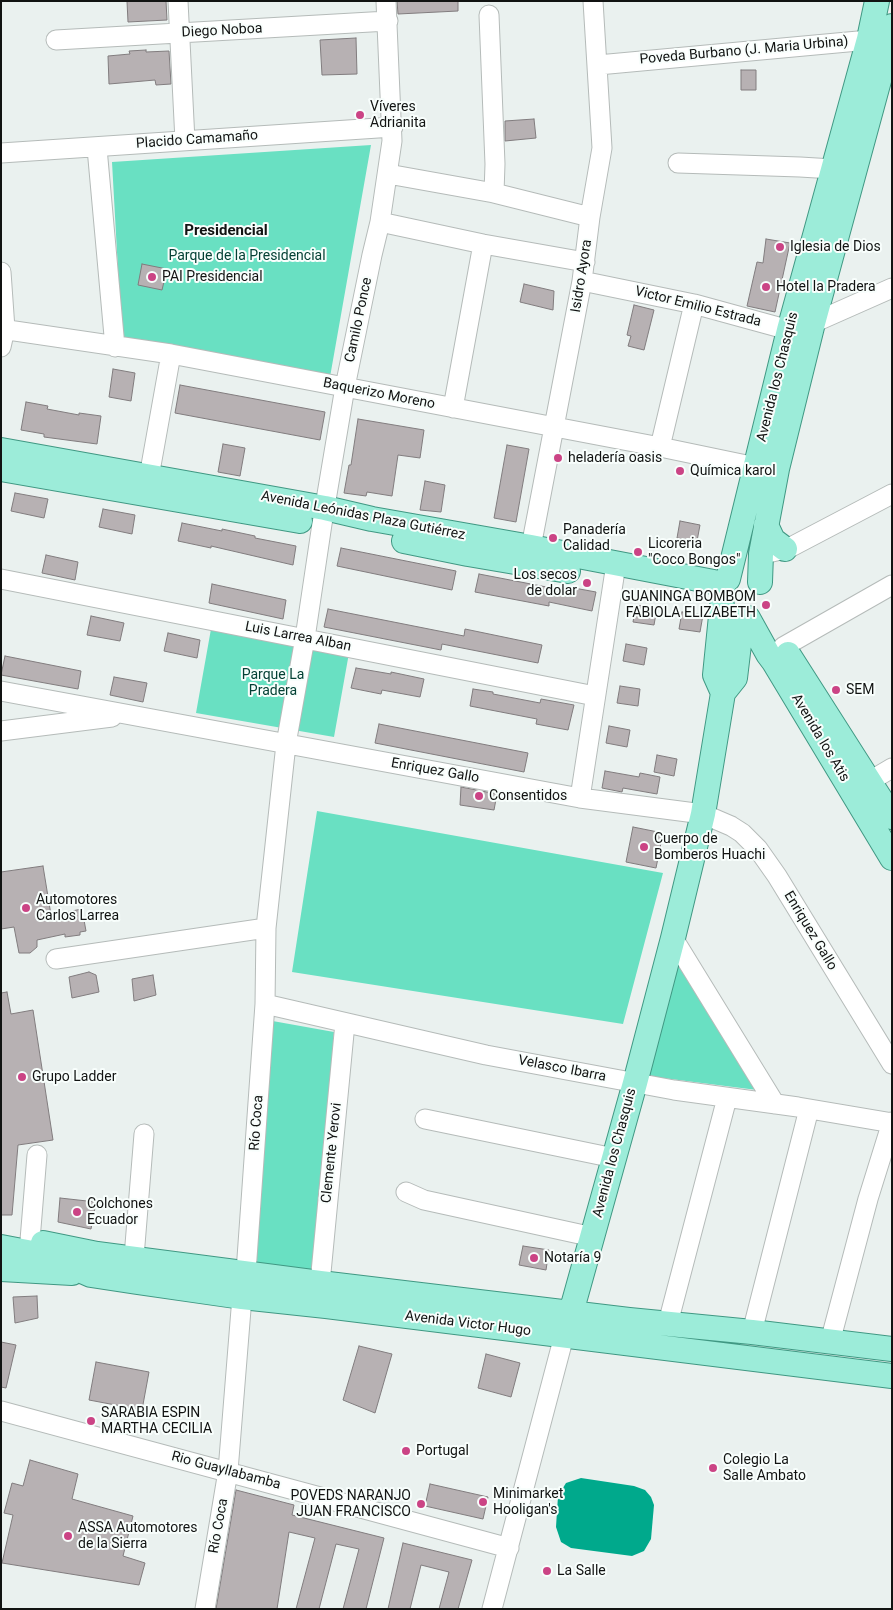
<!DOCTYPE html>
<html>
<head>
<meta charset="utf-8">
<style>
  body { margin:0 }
  #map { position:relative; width:893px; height:1610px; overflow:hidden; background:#eaf1ef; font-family:Roboto,sans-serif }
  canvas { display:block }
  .frame { position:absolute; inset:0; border:2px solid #111312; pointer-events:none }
</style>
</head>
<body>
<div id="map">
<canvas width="893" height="1610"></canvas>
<div class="frame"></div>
</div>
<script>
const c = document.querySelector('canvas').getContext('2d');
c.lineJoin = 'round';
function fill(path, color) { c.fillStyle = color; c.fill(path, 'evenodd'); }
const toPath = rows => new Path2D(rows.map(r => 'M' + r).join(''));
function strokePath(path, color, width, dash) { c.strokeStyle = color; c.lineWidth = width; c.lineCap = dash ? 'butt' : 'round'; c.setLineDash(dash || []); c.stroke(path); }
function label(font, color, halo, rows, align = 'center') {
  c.font = font + ' Roboto,sans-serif'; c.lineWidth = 4; c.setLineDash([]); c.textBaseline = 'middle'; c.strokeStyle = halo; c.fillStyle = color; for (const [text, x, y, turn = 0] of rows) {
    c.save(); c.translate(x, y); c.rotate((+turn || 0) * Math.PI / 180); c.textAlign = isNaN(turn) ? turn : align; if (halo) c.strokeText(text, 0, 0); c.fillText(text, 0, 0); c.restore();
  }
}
const green = toPath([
  [371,145,330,377,299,372,297,368,160,345,122,342,112,162],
  [211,629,349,653,334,737,196,713],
  [317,811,663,873,623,1024,292,972],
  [678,954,757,1090,647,1076],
  [267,1020,334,1032,316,1272,251,1268]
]);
const water = toPath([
  [581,1478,634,1486,645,1490,651,1497,654,1505,651,1539,644,1551,632,1556,571,1548,561,1542,556,1527,558,1496,566,1483]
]);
const building = toPath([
  [127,1,166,1,167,20,128,22,127,1],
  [397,1,458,1,458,11,398,14,397,1],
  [356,38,357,74,322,75,320,40,356,38],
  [146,50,146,52,169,51,171,84,156,85,155,80,109,84,108,56,130,54,129,51,146,50],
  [741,70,756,70,756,90,741,90,741,70],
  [534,119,536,138,505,141,505,121,534,119],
  [766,239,790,243,775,312,747,306,757,262,763,263,766,239],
  [142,264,167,269,162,290,138,285,142,264],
  [524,284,554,291,553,310,520,302,524,284],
  [634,305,654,310,644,350,628,346,631,336,627,335,634,305],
  [113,369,135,373,131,401,109,397,113,369],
  [180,385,325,412,320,440,175,413,180,385],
  [26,402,48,406,47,409,79,415,79,413,101,416,97,444,44,437,44,434,21,430,26,402],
  [358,419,424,430,420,458,398,455,392,496,367,492,366,496,344,493,349,465,351,465,358,419],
  [223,444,245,448,240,476,218,472,223,444],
  [507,445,529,449,516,522,494,518,507,445],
  [425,481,445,485,441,512,420,510,425,481],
  [15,493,48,499,44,518,11,511,15,493],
  [103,509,135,515,132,534,99,527,103,509],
  [680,521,700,525,697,541,677,538,680,521],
  [182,523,222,531,222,529,255,536,255,538,296,546,293,565,211,546,211,548,178,541,182,523],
  [341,548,456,571,452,590,337,566,341,548],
  [46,555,78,562,75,580,42,573,46,555],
  [479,574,562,590,563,586,596,592,592,611,549,602,549,606,475,592,479,574],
  [212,584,286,600,283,619,209,603,212,584],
  [636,605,657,608,654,625,633,622,636,605],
  [328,609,464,636,465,629,542,645,538,663,442,644,441,650,324,627,328,609],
  [682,612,703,615,700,632,679,629,682,612],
  [91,616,124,623,120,641,87,635,91,616],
  [168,633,200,640,197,658,164,651,168,633],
  [626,644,647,648,644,665,623,661,626,644],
  [5,656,81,671,78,689,1,675,5,656],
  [356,668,391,674,391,672,424,679,420,697,382,690,381,694,351,688,356,668],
  [114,677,147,683,143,702,110,695,114,677],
  [620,686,640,689,638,706,617,703,620,686],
  [473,689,493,692,493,694,540,703,541,699,574,705,568,730,536,724,537,719,470,706,473,689],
  [379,724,528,753,524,772,375,743,379,724],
  [609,726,630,730,627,747,606,743,609,726],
  [657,755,677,759,674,776,654,772,657,755],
  [605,771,639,777,640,773,660,777,657,794,623,788,622,792,602,788,605,771],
  [461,787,497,794,494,810,460,805,461,787],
  [633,827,663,833,656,868,626,862,633,827],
  [43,866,51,915,82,909,86,931,80,932,80,935,65,937,65,934,37,940,37,947,30,953,19,953,14,927,1,929,1,872,43,866],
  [89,972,96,975,99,992,72,998,69,977,89,972],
  [153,975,156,995,134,1001,132,979,153,975],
  [7,992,11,1014,33,1010,53,1140,18,1145,12,1215,1,1215,1,993,7,992],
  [60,1198,96,1202,91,1229,58,1222,60,1198],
  [523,1246,549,1250,546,1270,519,1265,523,1246],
  [37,1296,38,1318,15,1323,13,1297,37,1296],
  [1,1342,16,1345,6,1388,1,1387,1,1342],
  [359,1346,392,1354,375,1413,343,1400,359,1346],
  [486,1354,520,1363,511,1397,478,1388,486,1354],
  [96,1362,149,1372,142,1410,89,1400,96,1362],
  [30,1460,78,1474,72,1499,133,1516,123,1556,145,1563,139,1585,2,1563,13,1515,4,1513,12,1483,23,1486,30,1460],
  [430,1484,488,1497,483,1519,425,1506,430,1484],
  [236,1490,294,1505,292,1515,384,1538,366,1609,343,1609,359,1549,336,1544,319,1609,296,1609,315,1538,289,1532,277,1609,216,1609,236,1490],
  [403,1543,472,1560,458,1609,439,1609,449,1572,421,1565,410,1609,388,1609,403,1543]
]);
const minor = toPath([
  [178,1,185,141],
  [489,15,495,164,494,193],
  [56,40,388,21],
  [598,65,880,39],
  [97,148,115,347],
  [1,153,393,127],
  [678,163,800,167,833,169],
  [388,174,494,193,590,217],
  [380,222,483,244,585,262],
  [1,272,5,329,1,347],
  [582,281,694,304,789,330,813,323,892,288],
  [1,329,171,354,660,447,756,467],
  [453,408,483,244],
  [660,447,694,304],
  [147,488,171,354],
  [531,547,582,281,590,217,602,148,593,1],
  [772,552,789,548,892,494],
  [1,579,595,696],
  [783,647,892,585],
  [1,691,580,798,703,814,731,826,742,833,758,849,777,876,892,1064],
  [1,731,112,717],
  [870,781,892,768],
  [580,798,616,564],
  [673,938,775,1104],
  [56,959,266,928],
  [265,1004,486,1055,674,1090,798,1107,892,1123],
  [425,1119,614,1158],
  [406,1192,424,1200,593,1237],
  [30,1240,37,1155],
  [134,1257,144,1134],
  [320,1283,345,1023],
  [668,1323,727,1098],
  [752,1332,809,1109],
  [830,1342,868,1199,892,1122],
  [1,1411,509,1548],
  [205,1609,228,1471,242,1297,246,1272,265,1004,266,928,286,744,305,638,322,524,345,387,372,255,380,222,392,141,386,1],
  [492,1609,564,1336]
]);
const major = toPath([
  [1,450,325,508,372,519,531,547,724,584],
  [1,469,300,521],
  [766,525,773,540,785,549],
  [404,541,468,554,568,571],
  [728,579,789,330,869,39,877,1],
  [760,582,761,554,777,469,813,323,881,73,892,26],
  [748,618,768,654,774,662,892,858],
  [788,654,892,817],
  [723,693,735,678,742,619],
  [43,1243,97,1254,320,1283,629,1320,752,1332,892,1349],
  [1,1247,48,1256,91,1275,137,1282,242,1297,326,1306,892,1376],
  [1,1269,72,1273],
  [567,1327,635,1083,673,938,703,814,723,693,715,675,722,606]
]);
const markers = [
  [360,115,5,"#cb4485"],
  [780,247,5,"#cb4485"],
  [152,277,5,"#cb4485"],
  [766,287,5,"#cb4485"],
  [558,458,5,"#cb4485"],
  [680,471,5,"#cb4485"],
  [553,538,5,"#cb4485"],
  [638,552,5,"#cb4485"],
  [587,583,5,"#cb4485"],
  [766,605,5,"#cb4485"],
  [836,690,5,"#cb4485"],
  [479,796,5,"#cb4485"],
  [644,847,5,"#cb4485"],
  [26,908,5,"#cb4485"],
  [22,1077,5,"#cb4485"],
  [77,1212,5,"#cb4485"],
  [534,1258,5,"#cb4485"],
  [91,1421,5,"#cb4485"],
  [406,1451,5,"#cb4485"],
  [713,1468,5,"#cb4485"],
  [483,1502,5,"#cb4485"],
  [421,1504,5,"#cb4485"],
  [68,1536,5,"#cb4485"],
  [547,1571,5,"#cb4485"]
];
const streetNames = [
  ["Diego Noboa",222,31,-3],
  ["Poveda Burbano (J. Maria Urbina)",744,51,-5],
  ["Placido Camamaño",197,140,-4],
  ["Isidro Ayora",582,276,-81],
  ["Victor Emilio Estrada",698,307,14],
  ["Camilo Ponce",359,320,-78],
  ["Avenida los Chasquis",778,377,-76],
  ["Baquerizo Moreno",379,394,11],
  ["Avenida Leónidas Plaza Gutiérrez",363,516,11],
  ["Luis Larrea Alban",298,637,11],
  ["Avenida los Atis",820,738,59],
  ["Enriquez Gallo",435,771,10],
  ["Enriquez Gallo",810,931,59],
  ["Velasco Ibarra",562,1069,11],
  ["Río Coca",257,1123,-86],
  ["Clemente Yerovi",332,1153,-84],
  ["Avenida los Chasquis",615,1153,-75],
  ["Avenida Victor Hugo",468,1324,7],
  ["Rio Guayllabamba",226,1471,15],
  ["Río Coca",219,1526,-80]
];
const poiNames = [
  ["Víveres",370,107],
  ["Adrianita",370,123],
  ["Iglesia de Dios",790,247],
  ["PAI Presidencial",162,277],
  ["Hotel la Pradera",776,287],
  ["heladería oasis",568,458],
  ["Química karol",690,471],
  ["Panadería",563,530],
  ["Calidad",563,546],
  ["Licoreria",648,544],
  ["\"Coco Bongos\"",648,560],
  ["Los secos",577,575,"right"],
  ["de dolar",577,591,"right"],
  ["GUANINGA BOMBOM",756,597,"right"],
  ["FABIOLA ELIZABETH",756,613,"right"],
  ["SEM",846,690],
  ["Consentidos",489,796],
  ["Cuerpo de",654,839],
  ["Bomberos Huachi",654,855],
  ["Automotores",36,900],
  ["Carlos Larrea",36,916],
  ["Grupo Ladder",32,1077],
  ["Colchones",87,1204],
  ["Ecuador",87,1220],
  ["Notaría 9",544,1258],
  ["SARABIA ESPIN",101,1413],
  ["MARTHA CECILIA",101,1429],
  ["Portugal",416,1451],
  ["Colegio La",723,1460],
  ["Salle Ambato",723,1476],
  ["Minimarket",493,1494],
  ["Hooligan's",493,1510],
  ["POVEDS NARANJO",411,1496,"right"],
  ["JUAN FRANCISCO",411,1512,"right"],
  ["ASSA Automotores",78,1528],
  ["de la Sierra",78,1544],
  ["La Salle",557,1571]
];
const parkNames = [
  ["Parque de la Presidencial",247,256],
  ["Parque La",273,675],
  ["Pradera",273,691]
];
const neighbourhoodNames = [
  ["Presidencial",226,231]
];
fill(green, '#69e0c2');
fill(water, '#00a98c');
fill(building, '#b7b1b3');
strokePath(building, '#817c7e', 1);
strokePath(minor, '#b5bbb9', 21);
strokePath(major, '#409883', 26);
strokePath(minor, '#fff', 19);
strokePath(major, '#9cecd9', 24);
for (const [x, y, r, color] of markers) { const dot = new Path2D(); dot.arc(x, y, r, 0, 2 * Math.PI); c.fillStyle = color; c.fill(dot); strokePath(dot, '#f8fefc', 2); }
label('14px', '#111312', '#f8fefc', streetNames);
label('14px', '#111312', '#f8fefc', poiNames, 'left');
label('14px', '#044135', '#f8fefc', parkNames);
label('bold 15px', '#111312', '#f8fefc', neighbourhoodNames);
</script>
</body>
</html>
